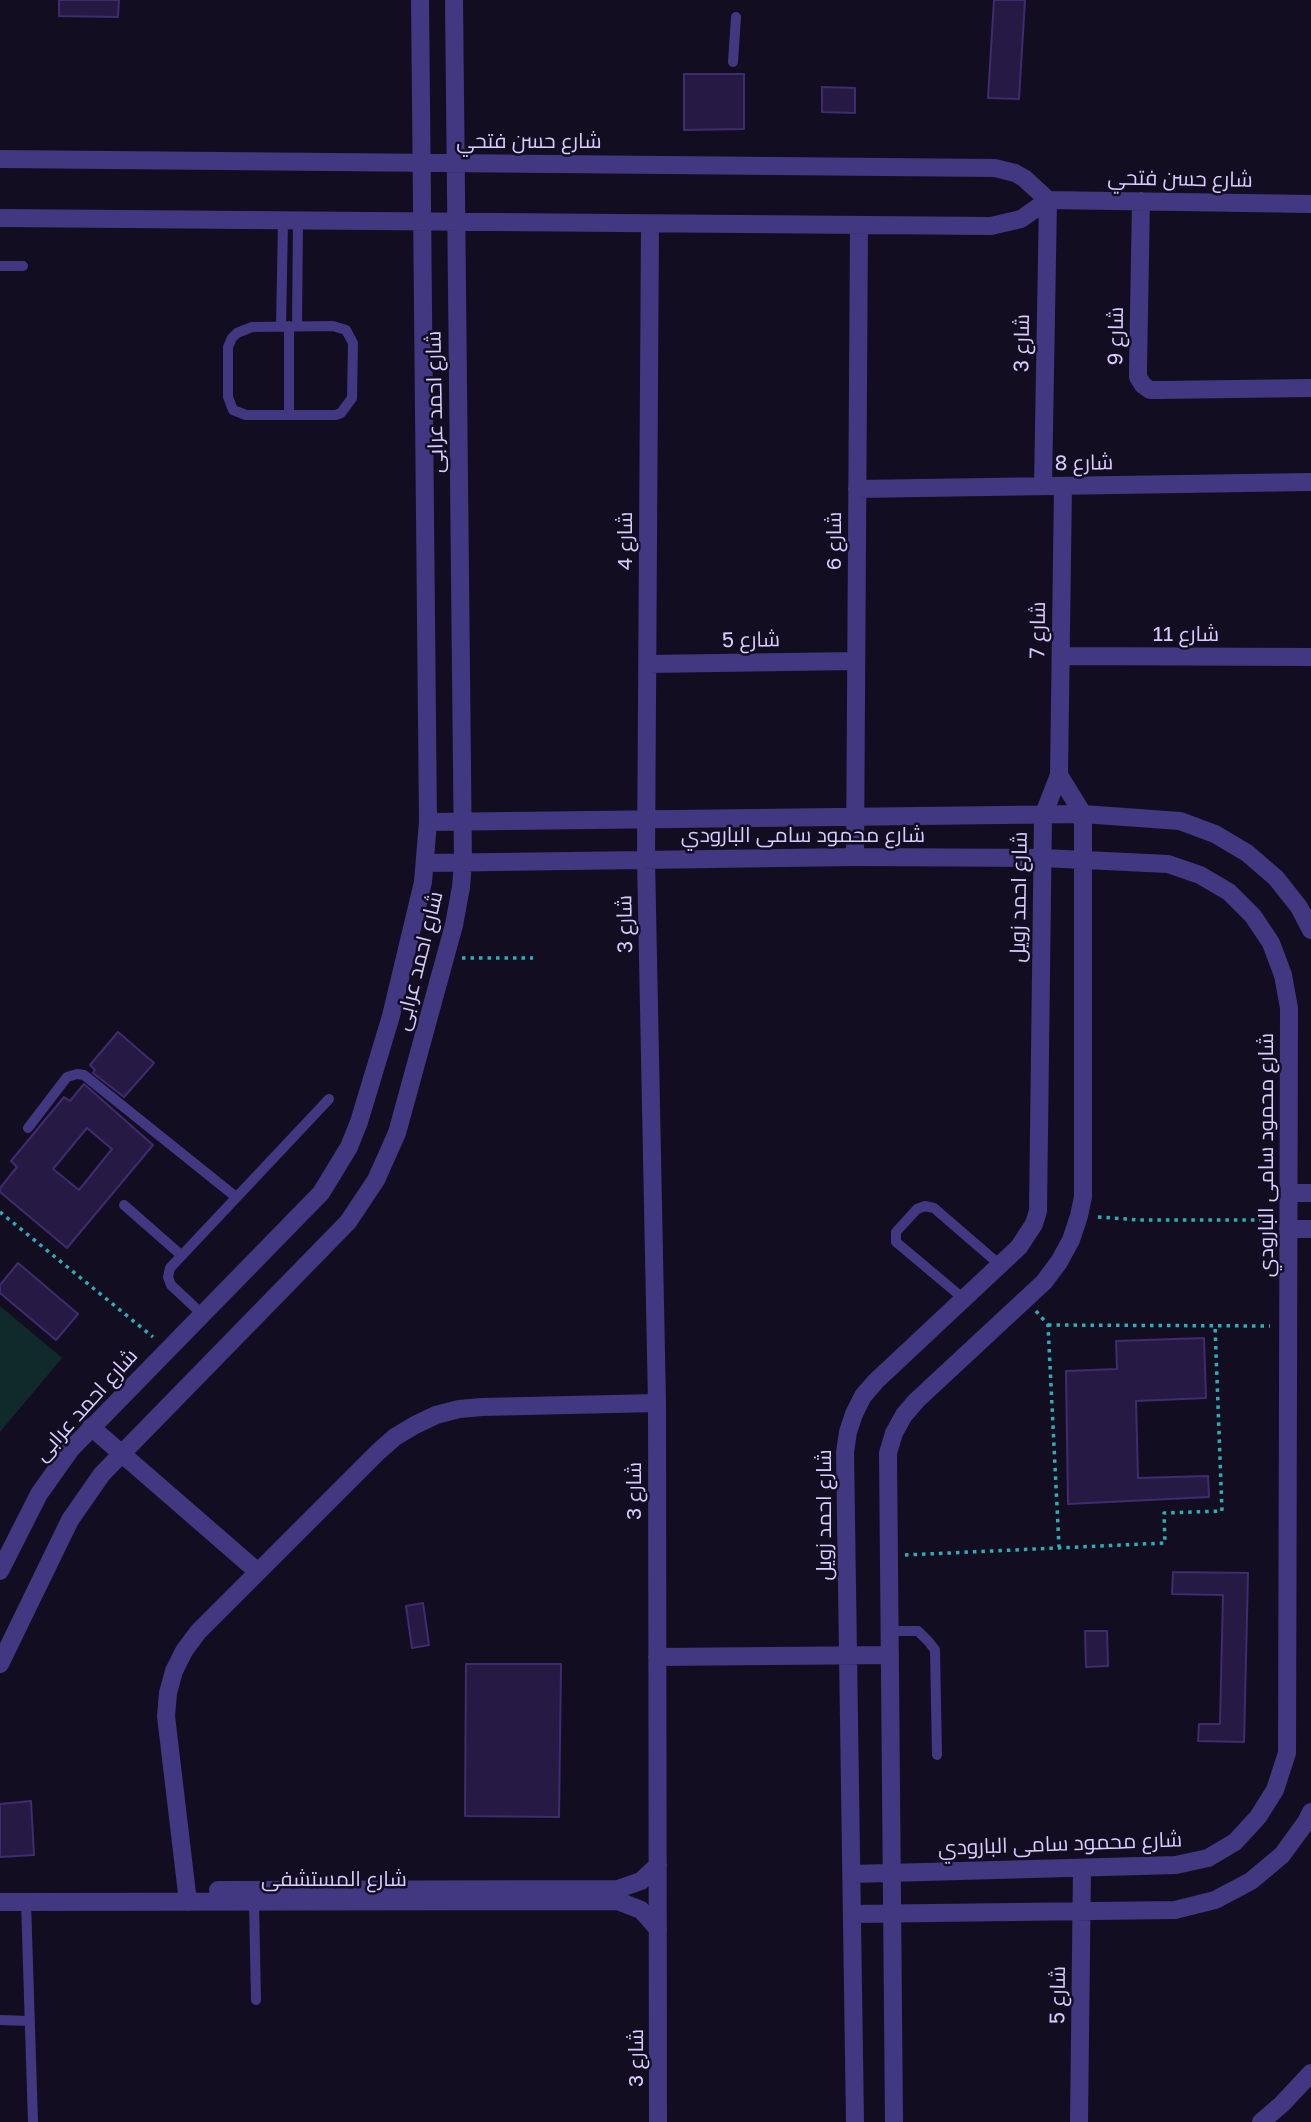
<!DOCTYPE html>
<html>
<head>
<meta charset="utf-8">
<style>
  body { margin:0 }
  canvas { display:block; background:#130d21 }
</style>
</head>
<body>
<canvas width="1311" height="2122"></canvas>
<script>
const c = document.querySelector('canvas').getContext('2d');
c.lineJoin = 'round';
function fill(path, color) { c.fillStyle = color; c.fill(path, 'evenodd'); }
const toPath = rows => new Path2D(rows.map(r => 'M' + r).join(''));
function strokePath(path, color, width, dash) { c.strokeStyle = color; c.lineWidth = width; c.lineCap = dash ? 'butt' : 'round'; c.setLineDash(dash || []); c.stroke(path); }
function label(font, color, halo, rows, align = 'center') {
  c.font = font + ' "Golos Text",Cairo,sans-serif'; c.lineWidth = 5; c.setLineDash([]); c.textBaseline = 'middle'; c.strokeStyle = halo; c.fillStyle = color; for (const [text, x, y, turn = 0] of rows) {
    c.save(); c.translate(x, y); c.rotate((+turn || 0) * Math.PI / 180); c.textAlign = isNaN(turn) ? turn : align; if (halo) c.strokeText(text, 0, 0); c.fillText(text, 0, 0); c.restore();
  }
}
const green = toPath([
  [0,1306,62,1358,0,1432]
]);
const building = toPath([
  [59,0,119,0,118,17,59,16,59,0],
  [994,0,1025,0,1019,99,988,98,994,0],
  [684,74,744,74,744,129,684,130,684,74],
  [822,87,855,88,855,113,822,112,822,87],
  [118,1032,154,1063,124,1097,93,1073,95,1070,90,1065,118,1032],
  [84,1084,153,1145,67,1248,0,1192,0,1188,17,1167,11,1161,64,1097,70,1101,84,1084],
  [87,1128,112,1149,79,1190,53,1169,87,1128],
  [18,1263,78,1314,56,1340,0,1293,0,1285,18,1263],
  [1204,1338,1206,1398,1136,1401,1138,1478,1208,1476,1209,1497,1068,1504,1066,1371,1117,1369,1116,1341,1204,1338],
  [1173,1572,1248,1573,1244,1742,1198,1741,1199,1724,1220,1724,1223,1595,1172,1594,1173,1572],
  [423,1603,429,1645,412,1648,406,1606,423,1603],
  [1085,1631,1107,1631,1108,1666,1086,1667,1085,1631],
  [466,1664,561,1664,559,1817,465,1816,466,1664],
  [31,1801,34,1855,0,1857,0,1804,31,1801]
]);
const path = toPath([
  [462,958,533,958],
  [0,1212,153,1337],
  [1098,1217,1140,1220,1272,1220],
  [1036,1311,1048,1325,1059,1547],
  [1048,1325,1270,1326],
  [905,1555,1165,1543,1164,1513,1222,1511,1215,1326]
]);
const lane = toPath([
  [733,62,736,17],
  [0,266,23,266],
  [289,326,289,415],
  [297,326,298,221],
  [333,326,346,330,353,343,352,398,341,413,336,415,246,415,233,410,228,397,228,347,232,338,237,333,252,327,333,326],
  [281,327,283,221],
  [28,1128,67,1077,77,1074,84,1075,236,1197],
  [124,1205,181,1255],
  [964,1299,896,1242,896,1232,917,1209,925,1206,934,1208,1000,1265],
  [203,1315,171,1285,168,1277,170,1268,329,1099],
  [889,1631,918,1631,929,1642,935,1650,937,1755],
  [26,1902,33,2122],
  [254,1902,256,2000],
  [0,2020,29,2021]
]);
const street = toPath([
  [0,159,995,168,1015,173,1024,178,1048,200],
  [1141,201,1138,368,1138,377,1143,385,1150,390,1159,390,1311,388],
  [0,218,991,226,1021,219,1048,200,1311,204],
  [650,224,646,859,657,1403,658,2122],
  [1043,486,1048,200],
  [857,489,1311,482],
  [1061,656,1311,657],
  [648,664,856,661],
  [428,822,1083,814,1180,821,1215,834,1247,853,1276,878,1299,907,1311,930],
  [855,857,859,225],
  [426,863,855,857,1043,858,1168,864,1200,875,1229,892,1253,916,1271,943,1283,975,1289,1008,1287,1753,1275,1790,1258,1817,1235,1842,1208,1858,1176,1865,852,1874],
  [1288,1193,1311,1193],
  [1288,1229,1311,1229],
  [91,1427,258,1572],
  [0,1571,39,1494,71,1449,321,1193,349,1147,359,1122,391,1016,423,882,428,822,420,0],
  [657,1657,890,1655],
  [0,1664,70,1520,102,1474,348,1222,376,1180,397,1133,454,925,461,887,463,863,454,0],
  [218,1890,618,1889,641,1881,658,1865],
  [0,1902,618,1901,641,1910,658,1929],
  [188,1902,166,1716,168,1693,174,1671,184,1651,198,1632,378,1452,395,1437,415,1425,436,1415,459,1409,482,1407,657,1403],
  [852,1914,1175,1910,1215,1900,1251,1881,1282,1855,1306,1822,1311,1812],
  [855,2122,845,1452,848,1432,854,1414,863,1396,876,1381,1019,1247,1034,1224,1038,1211,1043,816,1059,775,1063,486],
  [894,2122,888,1453,894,1433,904,1415,917,1400,1044,1282,1059,1262,1071,1240,1079,1216,1083,1197,1083,814,1059,775],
  [1079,2122,1082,1868],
  [1261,2122,1282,2104,1311,2073]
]);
const streetNames = [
  ["شارع حسن فتحي",529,141],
  ["شارع حسن فتحي",1180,179,1],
  ["شارع 9",1116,336,-89],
  ["شارع 3",1022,343,-89],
  ["شارع احمد عرابى",435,402,-91],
  ["شارع 8",1084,463,-1],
  ["شارع 4",625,541,-90],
  ["شارع 6",834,541,-90],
  ["شارع 7",1038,630,-89],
  ["شارع 11",1186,634],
  ["شارع 5",751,640,-1],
  ["شارع محمود سامى البارودي",803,835],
  ["شارع احمد زويل",1019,897,-89],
  ["شارع 3",625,924,-91],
  ["شارع احمد عرابى",419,961,-76],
  ["شارع محمود سامى البارودي",1266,1155,-90],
  ["شارع احمد عرابى",86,1405,-48],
  ["شارع 3",634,1491,-90],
  ["شارع احمد زويل",824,1515,-90],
  ["شارع محمود سامى البارودي",1060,1844,-2],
  ["شارع المستشفى",334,1879],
  ["شارع 5",1058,1995,-89],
  ["شارع 3",636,2058,-90]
];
fill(green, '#102a2b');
fill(building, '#261943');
strokePath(building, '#3f2b6f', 2);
strokePath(path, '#2caeb4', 3.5, [3.5, 5]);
strokePath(lane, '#423781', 10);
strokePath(street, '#423781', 18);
label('21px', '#d8cdff', '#130d21', streetNames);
</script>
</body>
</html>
